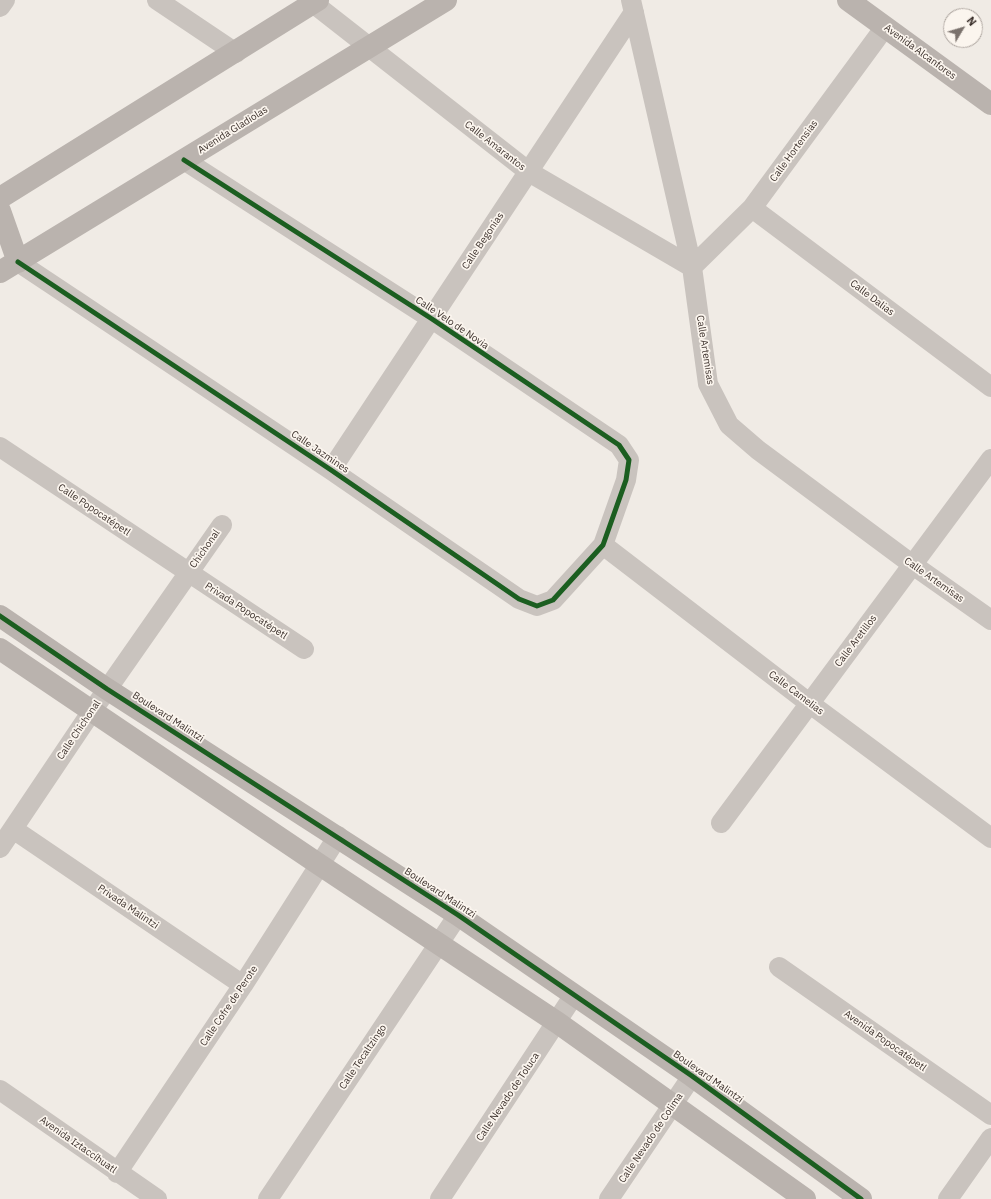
<!DOCTYPE html>
<html>
<head>
<meta charset="utf-8">
<style>
  body { margin:0 }
  #map { position:relative; width:991px; height:1199px; overflow:hidden; background:#f0ebe5; font-family:"IBM Plex Sans",sans-serif }
  canvas { display:block }
  .north { position:absolute; left:943px; top:8px; width:40px; height:40px; box-sizing:border-box; background:#fbf5ee; border:1px solid #aea6a0; border-radius:50%; rotate:52deg; font-size:11px; font-weight:700; line-height:16px; text-align:center; color:#3b302b }
  .north::after { content:''; display:block; margin:auto; width:14px; height:18px; background:#7a716c; clip-path:polygon(50% 0,100% 100%,50% 72%,0 100%) }
</style>
</head>
<body>
<div id="map">
<canvas width="991" height="1199"></canvas>
<div class="north">N</div>
</div>
<script>
const c = document.querySelector('canvas').getContext('2d');
c.lineJoin = 'round';
const toPath = rows => new Path2D(rows.map(r => 'M' + r).join(''));
function strokePath(path, color, width, dash) { c.strokeStyle = color; c.lineWidth = width; c.lineCap = dash ? 'butt' : 'round'; c.setLineDash(dash || []); c.stroke(path); }
function label(font, color, halo, rows, align = 'center') {
  c.font = font + ' "IBM Plex Sans",sans-serif'; c.lineWidth = 3.5; c.setLineDash([]); c.textBaseline = 'middle'; c.strokeStyle = halo; c.fillStyle = color; for (const [text, x, y, turn = 0] of rows) {
    c.save(); c.translate(x, y); c.rotate((+turn || 0) * Math.PI / 180); c.textAlign = isNaN(turn) ? turn : align; if (halo) c.strokeText(text, 0, 0); c.fillText(text, 0, 0); c.restore();
  }
}
const street = toPath([
  [157,0,236,53],
  [631,0,692,267,708,384,729,425,758,450,913,565,991,620],
  [313,3,529,172,692,267,752,208,885,27],
  [0,7,5,0],
  [752,208,991,387],
  [18,262,331,470,519,599,537,606,553,600,603,545,626,480,629,460,619,445,432,319,184,160],
  [0,447,304,649],
  [331,470,634,12],
  [603,545,809,703,991,838],
  [721,823,991,459],
  [13,829,243,985],
  [0,848,92,711,222,525],
  [779,967,991,1115],
  [0,1090,157,1199],
  [117,1173,243,985,338,836],
  [268,1199,458,915],
  [440,1199,574,995],
  [609,1199,692,1076],
  [948,1199,991,1138]
]);
const secondary = toPath([
  [848,0,991,104],
  [0,198,318,0],
  [0,211,18,262],
  [0,272,446,0],
  [0,616,107,689,458,915,692,1076,861,1199],
  [0,649,320,865,558,1023,805,1199]
]);
const cycleway = toPath([
  [18,262,331,470,519,599,537,606,553,600,603,545,626,480,629,460,619,445,432,319,184,160],
  [0,616,107,689,458,915,692,1076,861,1199]
]);
const streetNames = [
  ["Avenida Alcanfores",920,52,36],
  ["Avenida Gladiolas",233,130,-32],
  ["Calle Amarantos",495,146,38],
  ["Calle Hortensias",794,151,-54],
  ["Calle Begonias",483,241,-56],
  ["Calle Dalias",872,298,37],
  ["Calle Velo de Novia",452,323,34],
  ["Calle Artemisas",705,350,81],
  ["Calle Jazmines",320,452,34],
  ["Calle Popocatépetl",94,510,34],
  ["Chichonal",205,549,-55],
  ["Calle Artemisas",934,580,35],
  ["Privada Popocatépetl",246,611,33],
  ["Calle Aretillos",856,641,-53],
  ["Calle Camelias",796,693,37],
  ["Boulevard Malintzi",168,717,33],
  ["Calle Chichonal",79,730,-56],
  ["Boulevard Malintzi",440,893,33],
  ["Privada Malintzi",128,907,34],
  ["Calle Cofre de Perote",229,1006,-56],
  ["Avenida Popocatépetl",885,1041,35],
  ["Calle Tecaltzingo",363,1057,-56],
  ["Boulevard Malintzi",708,1077,35],
  ["Calle Nevado de Toluca",508,1097,-56],
  ["Calle Nevado de Colima",651,1138,-56],
  ["Avenida Iztaccíhuatl",78,1145,35]
];
strokePath(street, '#c9c3be', 20);
strokePath(secondary, '#bab3ae', 22);
strokePath(cycleway, '#1b5e20', 5);
label('10px', '#3b302b', '#fbf5ee', streetNames);
</script>
</body>
</html>
